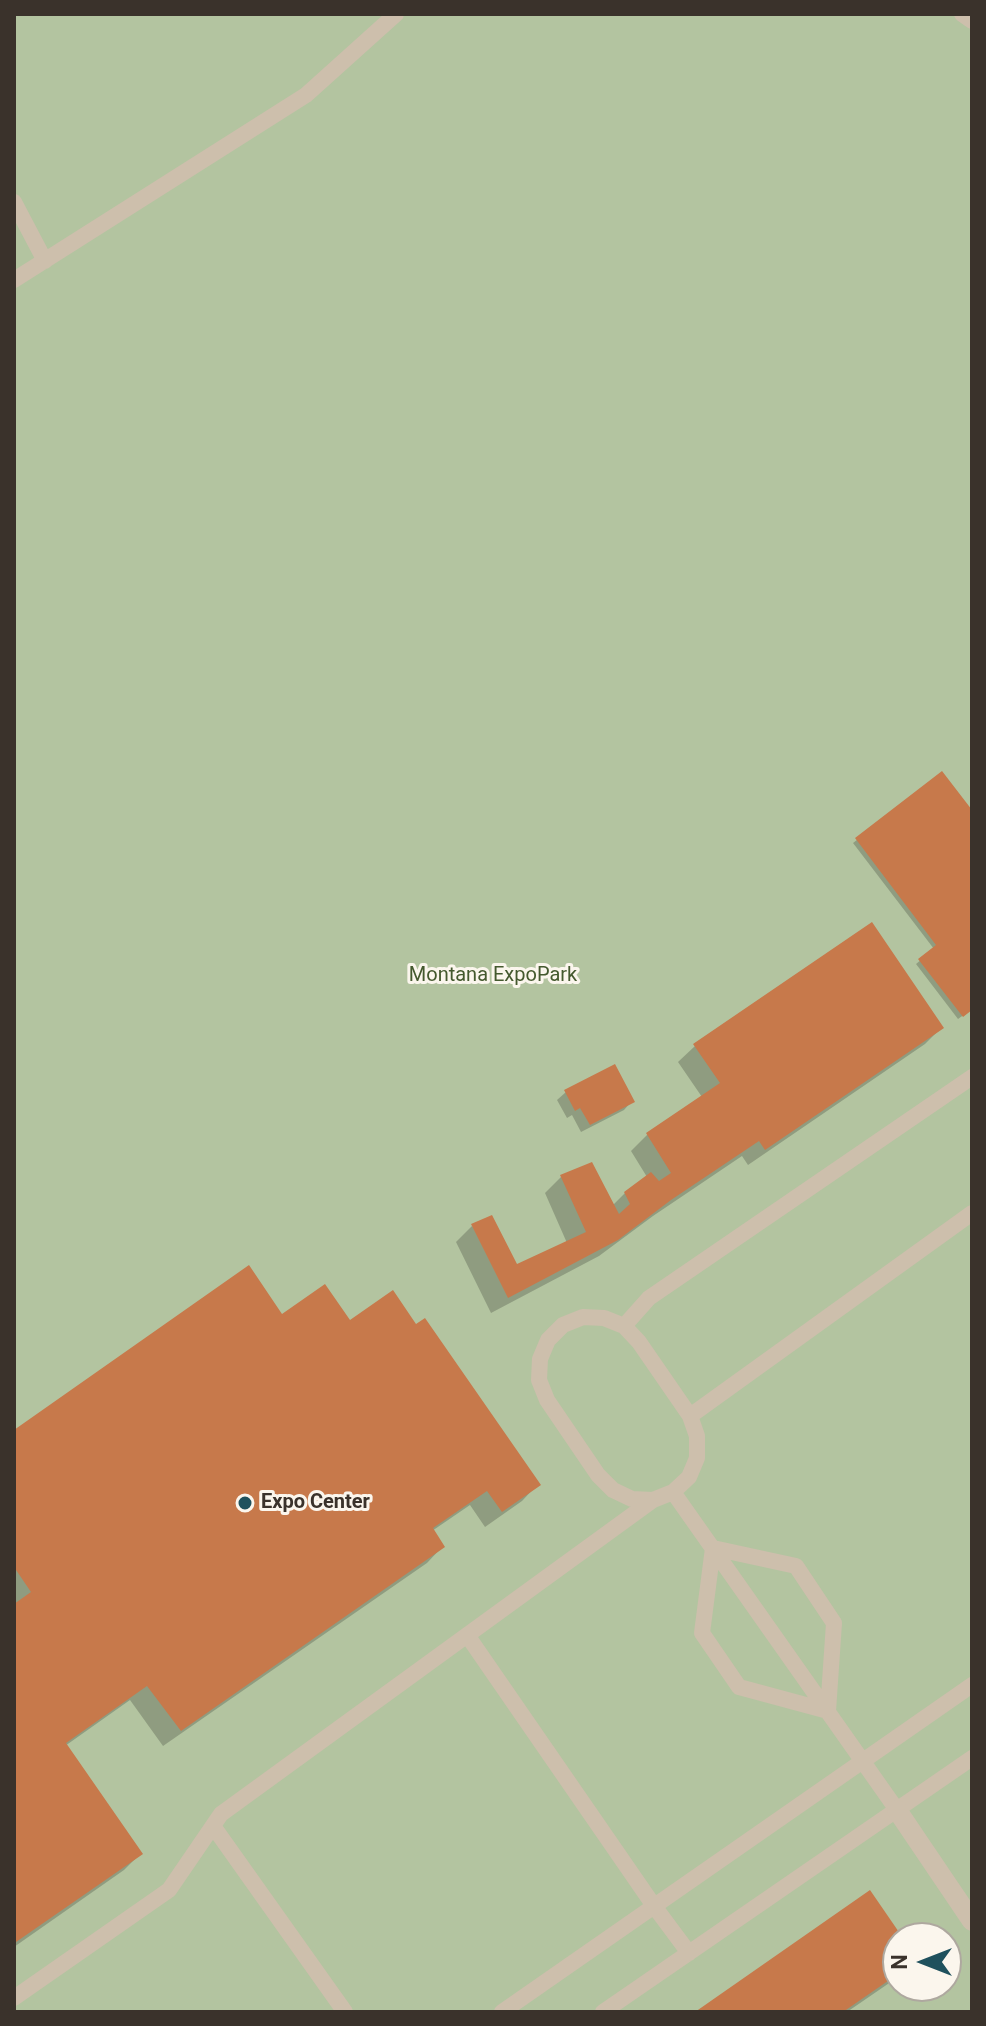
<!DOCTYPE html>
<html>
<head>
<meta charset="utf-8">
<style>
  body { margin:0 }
  #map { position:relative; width:986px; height:2026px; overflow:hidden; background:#f4ede1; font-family:Roboto,sans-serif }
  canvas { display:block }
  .frame { position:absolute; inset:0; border:16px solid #3a322b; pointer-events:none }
  .north { position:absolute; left:882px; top:1922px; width:80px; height:80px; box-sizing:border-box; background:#fbf6ed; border:2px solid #aea89f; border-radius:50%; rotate:270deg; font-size:22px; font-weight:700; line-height:32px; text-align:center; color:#3a322b }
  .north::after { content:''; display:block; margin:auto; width:28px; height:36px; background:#1f515d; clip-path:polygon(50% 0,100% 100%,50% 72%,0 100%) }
</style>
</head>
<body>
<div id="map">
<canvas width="986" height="2026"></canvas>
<div class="frame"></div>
<div class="north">N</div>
</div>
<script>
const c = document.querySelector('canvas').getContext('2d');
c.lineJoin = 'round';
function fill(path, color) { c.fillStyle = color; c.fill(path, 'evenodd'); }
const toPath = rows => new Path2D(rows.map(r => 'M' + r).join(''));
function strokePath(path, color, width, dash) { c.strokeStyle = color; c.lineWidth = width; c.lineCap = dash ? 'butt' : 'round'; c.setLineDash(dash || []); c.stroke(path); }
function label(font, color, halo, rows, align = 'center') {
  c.font = font + ' Roboto,sans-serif'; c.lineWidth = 6; c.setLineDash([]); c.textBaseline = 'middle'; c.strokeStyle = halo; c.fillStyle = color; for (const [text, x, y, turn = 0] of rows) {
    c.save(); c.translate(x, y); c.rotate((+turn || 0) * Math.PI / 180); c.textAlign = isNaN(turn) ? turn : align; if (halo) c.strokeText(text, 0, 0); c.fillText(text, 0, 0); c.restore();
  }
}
const green = toPath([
  [14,14,972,14,972,2012,14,2012],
  [898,1938,946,1938,946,1986,898,1986]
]);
const shadow = toPath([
  [942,774,972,813,972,1009,958,1019,916,964,934,949,853,843],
  [941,1028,925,1044,748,1165,742,1156,653,1216,599,1256,491,1313,456,1242,472,1226,517,1266,567,1243,545,1193,561,1177,612,1206,625,1193,647,1177,631,1151,647,1135,702,1097,678,1062,695,1046],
  [566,1092,632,1101,624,1110,581,1132,572,1115,567,1118,557,1100],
  [282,1316,350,1323,538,1484,522,1501,485,1527,470,1505,432,1531,443,1546,427,1563,163,1746,130,1700,65,1746,140,1854,124,1870,14,1947,14,1432],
  [869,1893,901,1938,898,1938,898,1977,847,2012,699,2012]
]);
const building = toPath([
  [942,771,972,810,972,1010,963,1017,918,959,936,945,855,838],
  [872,922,944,1028,765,1150,759,1141,671,1200,618,1240,508,1298,471,1224,492,1215,517,1264,586,1232,560,1175,592,1162,619,1214,630,1204,624,1192,651,1172,659,1181,671,1173,646,1133,720,1083,693,1044],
  [615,1064,635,1102,590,1125,580,1108,575,1111,564,1090],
  [249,1265,282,1314,325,1284,350,1320,393,1290,416,1324,425,1318,541,1485,502,1512,487,1491,433,1528,445,1547,181,1731,147,1686,66,1743,143,1854,16,1942,14,1938,14,1604,31,1592,14,1567,14,1430],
  [870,1890,903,1938,898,1938,898,1974,843,2012,695,2012]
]);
const service = toPath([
  [962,14,972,21],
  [14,202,45,261],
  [14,280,306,95,396,14],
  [583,1317,604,1318,624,1326,639,1342,690,1416,697,1436,697,1458,689,1477,673,1492,653,1500,632,1499,613,1490,598,1475,547,1400,539,1380,540,1359,548,1340,563,1325,583,1317],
  [624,1326,649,1298,972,1077],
  [690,1416,972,1213],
  [673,1492,897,1810],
  [713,1548,796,1566,834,1623,828,1711,739,1687,702,1633,713,1548],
  [467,1635,654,1906,689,1953],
  [213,1826,345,2012],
  [14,1998,169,1890,221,1814,653,1500],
  [502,2012,972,1685],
  [603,2012,972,1758]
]);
const minor = toPath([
  [897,1810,972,1921]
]);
const markers = [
  [245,1503,8,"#1f515d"]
];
const parkNames = [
  ["Montana ExpoPark",493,976]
];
const poiNames = [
  ["Expo Center",261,1503]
];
fill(green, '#b3c4a0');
fill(shadow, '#0003');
fill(building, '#c7794b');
strokePath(service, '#cdbfac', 16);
strokePath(minor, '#cdbfac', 20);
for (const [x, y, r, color] of markers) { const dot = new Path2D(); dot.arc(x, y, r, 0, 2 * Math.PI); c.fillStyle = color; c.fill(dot); strokePath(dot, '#fbf6ed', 3); }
label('20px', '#44592e', '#fbf6ed', parkNames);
label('bold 20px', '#3a322b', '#fbf6ed', poiNames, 'left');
</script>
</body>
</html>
